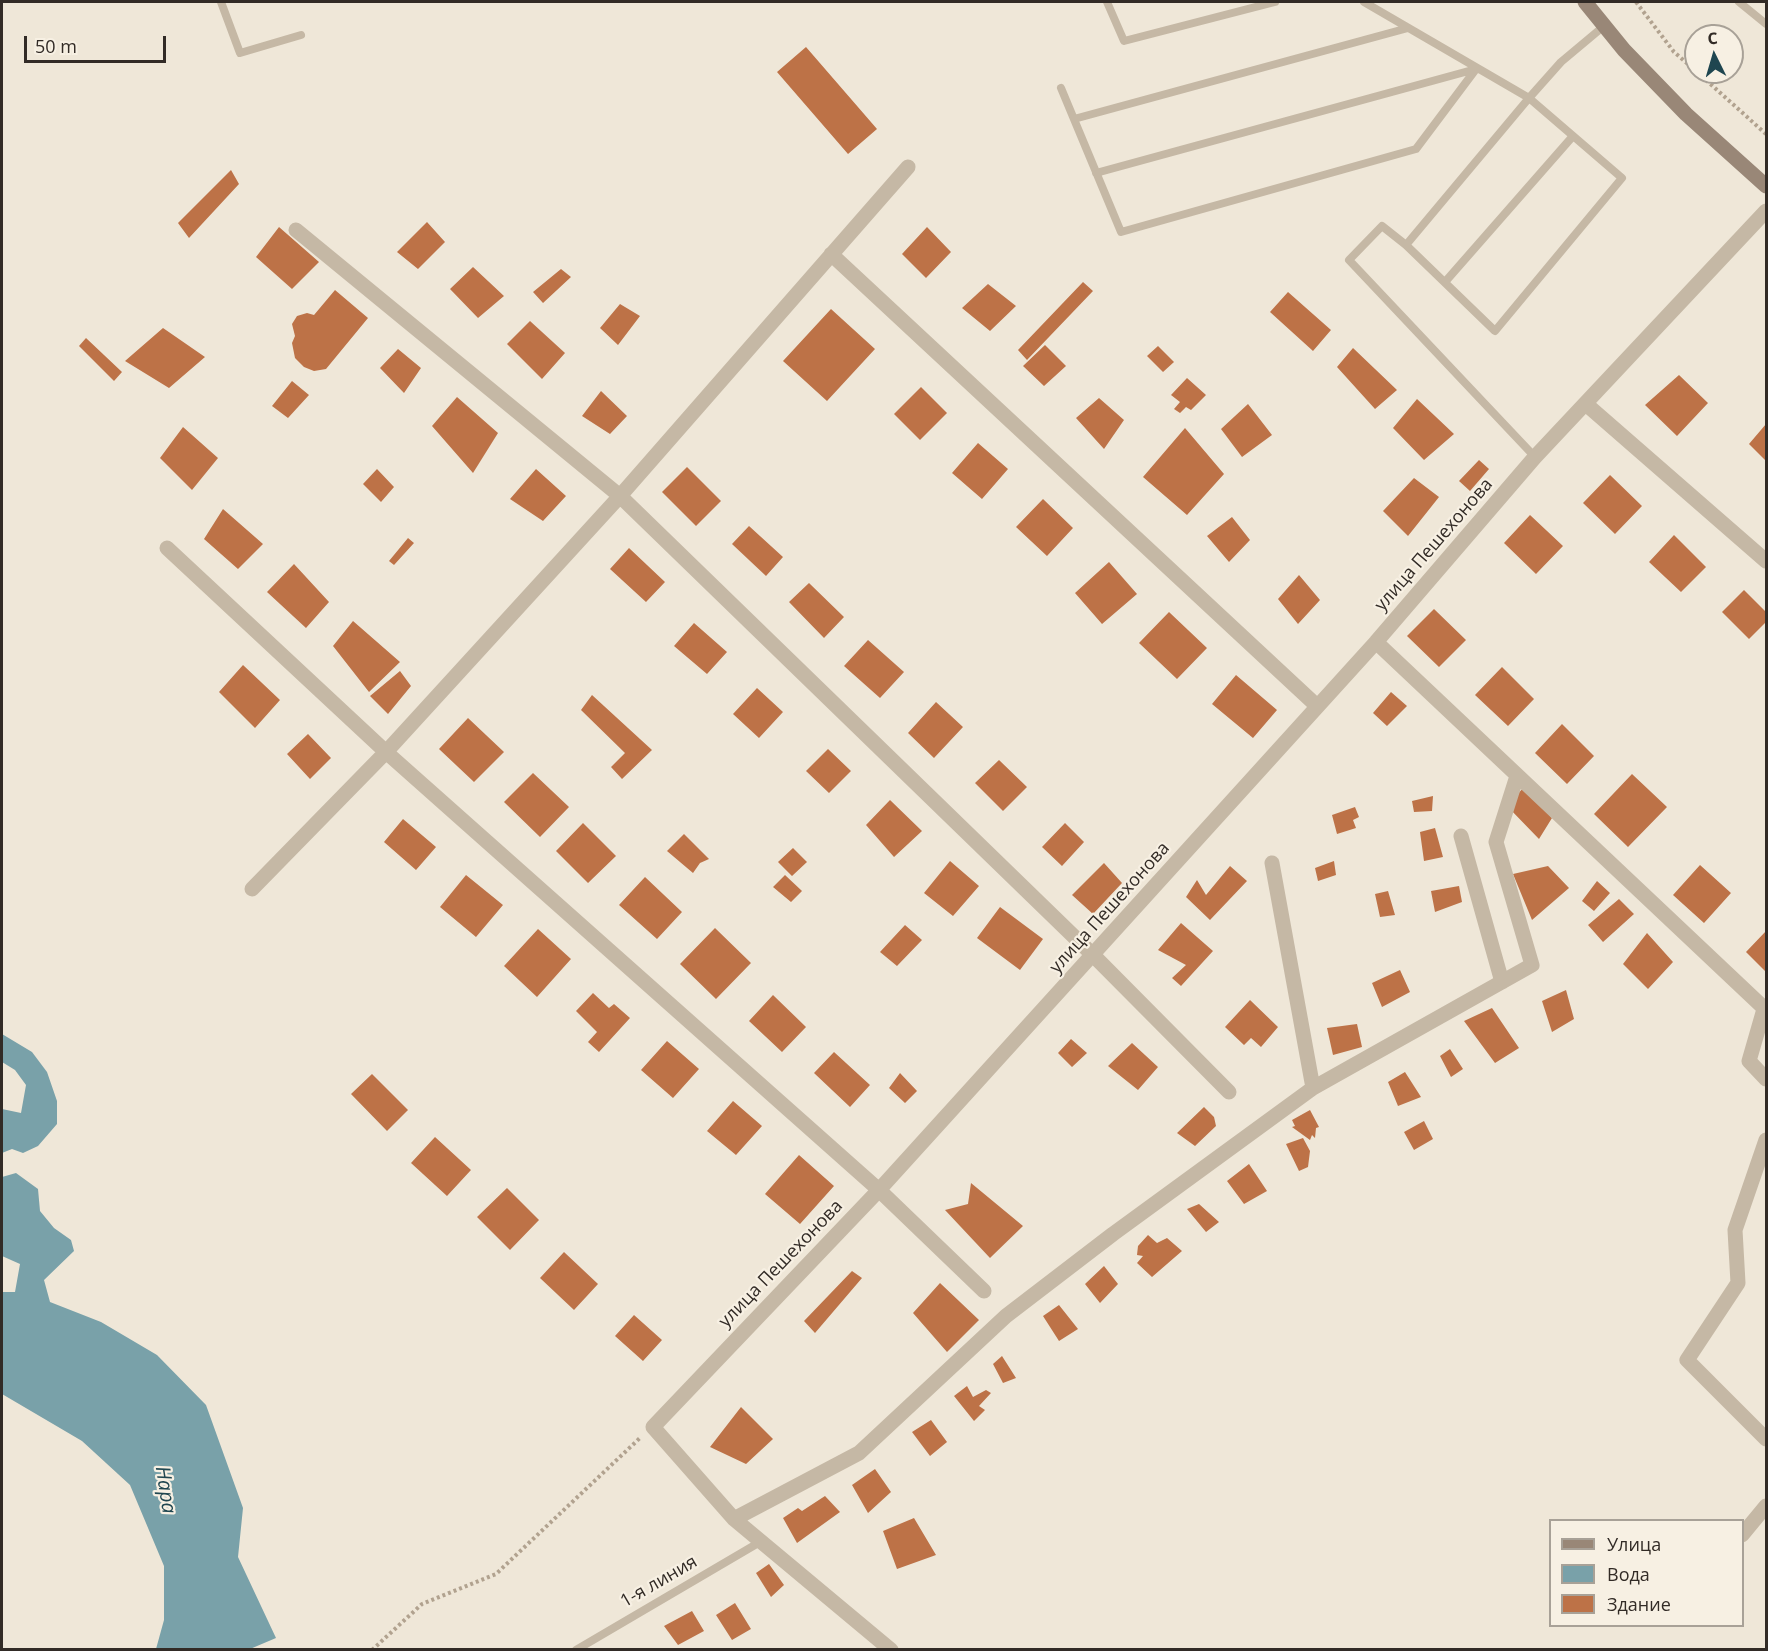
<!DOCTYPE html>
<html>
<head>
<meta charset="utf-8">
<style>
  body { margin:0 }
  #map { position:relative; width:1768px; height:1651px; overflow:hidden; background:#efe7d8; font-family:"Open Sans",sans-serif }
  canvas { display:block }
  .frame { position:absolute; inset:0; border:3px solid #322b26; pointer-events:none }
  .legend { position:absolute; left:1549px; top:1519px; width:195px; height:108px; box-sizing:border-box; background:#f7f0e3; border:2px solid #a8a197; margin:0; padding:8px 10px; list-style:none; font-size:18px; color:#322b26 }
  .legend li { display:flex; align-items:center; gap:12px; height:30px }
  .legend b { width:30px; border:2px solid #a8a197 }
  .north { position:absolute; left:1684px; top:24px; width:60px; height:60px; box-sizing:border-box; background:#f7f0e3; border:2px solid #a8a197; border-radius:50%; rotate:355deg; font-size:16px; font-weight:700; line-height:24px; text-align:center; color:#322b26 }
  .north::after { content:''; display:block; margin:auto; width:21px; height:27px; background:#1f4650; clip-path:polygon(50% 0,100% 100%,50% 72%,0 100%) }
  .scale { position:absolute; left:24px; top:36px; width:142px; height:27px; box-sizing:border-box; border:3px solid #322b26; border-top:0; padding-left:8px; font-size:18px; line-height:21px; white-space:nowrap; color:#322b26; -webkit-text-stroke:4px #f7f0e3; paint-order:stroke }
</style>
</head>
<body>
<div id="map">
<canvas width="1768" height="1651"></canvas>
<div class="frame"></div>
<ul class="legend">
<li><b style="height:8px;background:#998777"></b>Улица</li>
<li><b style="height:16px;background:#79a1a9"></b>Вода</li>
<li><b style="height:16px;background:#bd7247"></b>Здание</li>
</ul>
<div class="north">С</div>
<div class="scale">50 m</div>
</div>
<script>
const c = document.querySelector('canvas').getContext('2d');
c.lineJoin = 'round';
function fill(path, color) { c.fillStyle = color; c.fill(path, 'evenodd'); }
const toPath = rows => new Path2D(rows.map(r => 'M' + r).join(''));
function strokePath(path, color, width, dash) { c.strokeStyle = color; c.lineWidth = width; c.lineCap = dash ? 'butt' : 'round'; c.setLineDash(dash || []); c.stroke(path); }
function label(font, color, halo, rows, align = 'center') {
  c.font = font + ' "Open Sans",sans-serif'; c.lineWidth = 4.5; c.setLineDash([]); c.textBaseline = 'middle'; c.strokeStyle = halo; c.fillStyle = color; for (const [text, x, y, turn = 0] of rows) {
    c.save(); c.translate(x, y); c.rotate((+turn || 0) * Math.PI / 180); c.textAlign = isNaN(turn) ? turn : align; if (halo) c.strokeText(text, 0, 0); c.fillText(text, 0, 0); c.restore();
  }
}
const water = toPath([
  [2,1034,32,1052,47,1072,57,1101,57,1124,38,1146,23,1153,12,1149,2,1153,2,1109,21,1113,26,1085,15,1070,2,1062],
  [16,1173,38,1189,40,1211,54,1228,71,1240,74,1251,44,1280,50,1302,101,1322,157,1355,206,1405,243,1508,238,1557,276,1638,250,1649,156,1649,164,1620,164,1566,130,1485,82,1441,2,1394,2,1292,15,1292,20,1264,2,1256,2,1177]
]);
const building = toPath([
  [806,47,877,129,848,154,777,72],
  [231,170,239,184,189,238,178,223],
  [427,222,445,242,418,269,397,252],
  [279,227,319,262,292,289,256,257],
  [927,227,951,252,926,278,902,254],
  [473,267,504,296,478,318,450,289],
  [561,269,571,277,543,303,533,292],
  [1083,282,1093,291,1027,360,1018,350],
  [988,284,1016,306,990,331,962,308],
  [335,290,368,318,326,369,314,371,304,367,295,358,292,343,295,336,292,324,297,316,307,313,314,315],
  [1288,292,1331,330,1313,351,1270,312],
  [620,304,640,316,618,345,600,328],
  [831,309,875,349,827,401,783,361],
  [530,321,565,353,542,379,507,344],
  [163,328,205,357,169,388,125,361],
  [86,338,122,372,114,381,79,346],
  [1045,345,1066,366,1044,386,1023,366],
  [1158,346,1174,362,1163,372,1147,356],
  [1353,348,1397,390,1375,409,1337,367],
  [398,349,421,368,404,393,380,368],
  [1679,375,1708,403,1677,436,1645,405],
  [1187,378,1206,395,1191,410,1186,407,1180,413,1174,409,1180,402,1171,395],
  [292,381,309,395,288,418,272,406],
  [921,387,947,413,920,440,894,414],
  [601,391,627,416,610,434,582,416],
  [457,397,498,433,473,473,432,426],
  [1099,398,1124,420,1104,449,1076,418],
  [1417,399,1454,434,1424,460,1393,428],
  [1248,404,1272,435,1242,457,1221,429],
  [1766,424,1766,461,1749,444],
  [183,427,218,458,192,490,160,458],
  [1185,428,1224,474,1187,515,1143,477],
  [978,443,1008,469,982,499,952,473],
  [1479,460,1489,469,1470,491,1459,481],
  [687,467,721,501,696,526,662,492],
  [377,469,394,487,381,502,363,484],
  [536,469,566,496,543,521,510,499],
  [1610,475,1642,506,1615,534,1583,503],
  [1414,478,1439,497,1408,536,1383,511],
  [1043,499,1073,528,1047,556,1016,527],
  [223,509,263,544,238,569,204,539],
  [1530,515,1563,546,1536,574,1504,543],
  [1232,517,1250,540,1229,562,1207,536],
  [749,526,783,557,766,576,732,544],
  [1674,535,1706,567,1681,592,1649,562],
  [408,538,414,543,394,565,389,561],
  [629,548,665,582,646,602,610,569],
  [1109,562,1137,594,1102,624,1075,593],
  [294,564,329,602,306,628,267,592],
  [1299,575,1320,600,1298,624,1278,599],
  [809,583,844,617,824,638,789,602],
  [1744,590,1766,612,1766,622,1749,639,1722,612],
  [1434,609,1466,640,1439,667,1407,636],
  [1169,612,1207,648,1177,679,1139,643],
  [353,621,400,662,369,692,333,646],
  [694,623,727,652,707,674,674,646],
  [868,640,904,672,880,698,844,666],
  [243,665,280,700,255,728,219,692],
  [1502,667,1534,699,1508,726,1475,695],
  [400,671,411,686,388,714,370,696],
  [1236,675,1277,710,1253,738,1212,704],
  [757,688,783,712,759,738,733,714],
  [1391,692,1407,706,1387,726,1373,713],
  [592,695,652,750,622,779,611,767,625,753,581,710],
  [936,702,963,727,934,758,908,733],
  [468,718,504,752,474,782,439,749],
  [1562,724,1594,756,1567,784,1535,753],
  [308,734,331,758,310,779,287,754],
  [828,749,851,771,829,793,806,771],
  [999,760,1027,787,1003,811,975,783],
  [533,773,569,807,540,837,504,802],
  [1632,774,1667,807,1628,847,1594,814],
  [1524,787,1552,818,1539,839,1507,806],
  [1433,796,1432,811,1414,812,1412,801],
  [890,800,922,831,894,857,866,825],
  [1355,807,1359,817,1353,820,1356,828,1337,834,1332,815],
  [403,819,436,847,416,870,384,842],
  [583,823,616,856,588,883,556,851],
  [1065,823,1084,842,1062,866,1042,847],
  [1435,828,1443,857,1424,861,1420,832],
  [684,834,709,859,700,863,693,873,667,851],
  [793,848,807,862,792,876,778,862],
  [950,861,979,886,953,916,924,893],
  [1334,861,1336,875,1318,881,1315,868],
  [1104,863,1122,883,1093,914,1072,895],
  [1700,865,1731,893,1704,923,1673,895],
  [1230,866,1247,881,1210,920,1186,897,1197,880,1206,895],
  [1548,866,1569,888,1532,920,1513,874],
  [466,875,503,905,476,937,440,907],
  [785,875,802,891,791,902,773,887],
  [645,877,682,912,657,939,619,905],
  [1597,881,1610,893,1594,911,1582,901],
  [1459,886,1462,902,1435,912,1431,891],
  [1388,891,1395,915,1380,917,1375,894],
  [1619,899,1634,914,1603,942,1588,925],
  [1000,907,1043,939,1020,970,977,938],
  [1181,923,1213,951,1181,986,1172,978,1186,965,1158,950],
  [905,925,922,940,897,966,880,952],
  [715,928,751,963,716,999,680,964],
  [538,929,571,959,537,997,504,966],
  [1766,931,1766,972,1746,952],
  [1647,933,1673,962,1648,989,1623,964],
  [1400,970,1410,992,1382,1007,1372,983],
  [1566,990,1574,1019,1552,1032,1542,1001],
  [593,993,609,1008,614,1004,630,1018,599,1052,588,1042,597,1032,576,1011],
  [773,995,806,1027,782,1052,749,1021],
  [1250,1000,1278,1027,1261,1047,1251,1038,1244,1045,1225,1027],
  [1492,1008,1519,1048,1495,1063,1464,1021],
  [1357,1024,1362,1047,1333,1055,1327,1028],
  [1071,1039,1087,1053,1072,1067,1058,1053],
  [667,1041,699,1069,673,1098,641,1070],
  [1132,1043,1158,1067,1138,1090,1108,1066],
  [1450,1049,1463,1069,1451,1077,1440,1056],
  [834,1052,870,1085,850,1107,814,1073],
  [1405,1072,1421,1097,1398,1106,1388,1082],
  [900,1073,917,1091,905,1103,889,1088],
  [372,1074,408,1110,387,1131,351,1094],
  [733,1101,762,1126,736,1155,707,1131],
  [1204,1107,1214,1117,1216,1126,1195,1146,1177,1133],
  [1310,1110,1319,1127,1316,1128,1315,1138,1312,1135,1310,1140,1292,1127,1295,1126,1292,1120],
  [1424,1121,1433,1139,1414,1150,1404,1132],
  [435,1137,471,1170,447,1196,411,1163],
  [1303,1138,1310,1151,1308,1167,1299,1171,1286,1144],
  [799,1155,834,1186,800,1224,765,1194],
  [1249,1164,1267,1191,1244,1204,1227,1181],
  [971,1183,1023,1226,990,1258,945,1210,968,1204],
  [507,1188,539,1220,510,1250,477,1217],
  [1199,1204,1219,1222,1206,1232,1187,1209],
  [1148,1235,1157,1243,1167,1238,1182,1251,1152,1277,1137,1263,1143,1256,1137,1255,1138,1246],
  [564,1252,598,1284,574,1310,540,1278],
  [1104,1266,1118,1284,1100,1303,1085,1284],
  [852,1271,862,1278,815,1333,804,1321],
  [940,1283,979,1320,947,1352,913,1313],
  [1059,1305,1078,1329,1059,1341,1043,1316],
  [634,1315,662,1340,643,1361,615,1336],
  [1002,1356,1016,1378,1003,1383,993,1364],
  [967,1386,973,1397,986,1390,991,1393,979,1406,985,1410,974,1421,954,1396],
  [741,1407,773,1439,746,1464,710,1447],
  [931,1420,947,1442,930,1456,912,1432],
  [875,1469,891,1492,868,1513,852,1485],
  [825,1496,840,1512,797,1543,783,1518,798,1508,802,1511],
  [914,1518,936,1555,897,1569,883,1531],
  [769,1564,784,1585,771,1597,756,1573],
  [735,1603,751,1629,732,1640,716,1615],
  [692,1611,704,1631,678,1645,664,1626]
]);
const path = toPath([
  [1636,2,1674,52,1696,71],
  [1697,72,1766,134],
  [372,1650,422,1604,496,1574,641,1437]
]);
const service = toPath([
  [221,2,240,53,301,35],
  [1107,2,1124,41,1275,2],
  [1364,2,1529,98,1622,178,1495,331,1406,245,1529,98,1561,62,1604,26],
  [1739,2,1766,24],
  [1061,88,1121,232,1416,149,1476,69],
  [1074,119,1408,28],
  [1096,173,1476,69],
  [1406,245,1382,226,1349,260,1535,457],
  [1445,282,1573,136],
  [576,1650,760,1542]
]);
const minor = toPath([
  [296,230,620,496,1094,956,1229,1092],
  [831,254,1317,706],
  [1587,405,1766,561],
  [167,548,386,752,879,1190,984,1291],
  [1376,642,1766,1010],
  [1461,836,1502,982],
  [1272,863,1313,1088],
  [252,889,386,752,620,496,908,167],
  [1764,1009,1749,1061,1766,1079],
  [1766,1140,1735,1230,1738,1283,1687,1360,1766,1439],
  [734,1519,859,1453,1006,1316,1113,1234,1313,1088,1532,965,1496,842,1517,776],
  [1742,1535,1766,1506],
  [891,1650,734,1519,653,1427,879,1190,1376,642,1535,457,1766,211]
]);
const secondary = toPath([
  [1585,2,1624,50,1686,114,1766,186]
]);
const streetNames = [
  ["улица Пешехонова",1434,545,-49],
  ["улица Пешехонова",1110,908,-48],
  ["улица Пешехонова",781,1264,-46],
  ["1-я линия",659,1582,-30]
];
const waterNames = [
  ["Нара",165,1490,81]
];
fill(water, '#79a1a9');
fill(building, '#bd7247');
strokePath(path, '#b1a28f', 4, [3, 3]);
strokePath(service, '#c5b8a5', 8);
strokePath(minor, '#c5b8a5', 15);
strokePath(secondary, '#998777', 15);
label('18px', '#322b26', '#f7f0e3', streetNames);
label('italic 20px', '#1f4650', '#f7f0e3', waterNames);
</script>
</body>
</html>
